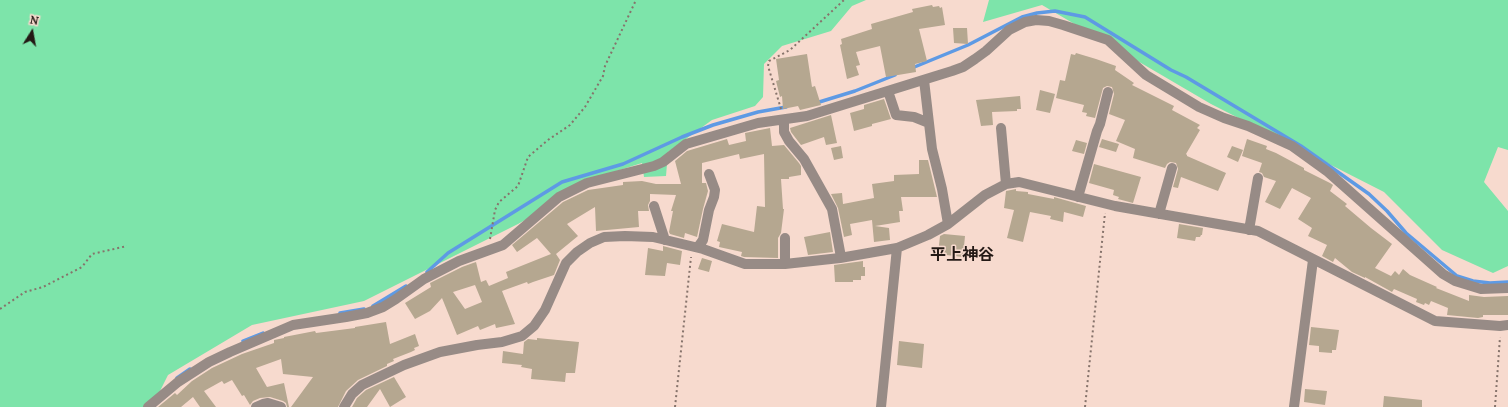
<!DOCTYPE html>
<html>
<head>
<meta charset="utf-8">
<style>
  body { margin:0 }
  #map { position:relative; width:1508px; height:407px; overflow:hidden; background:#f7dace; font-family:Lora,serif }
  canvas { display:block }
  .north { position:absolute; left:12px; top:12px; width:40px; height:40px; -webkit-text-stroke:3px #f7dace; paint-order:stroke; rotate:11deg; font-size:11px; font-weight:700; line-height:16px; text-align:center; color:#231915 }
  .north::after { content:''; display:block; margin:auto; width:14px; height:18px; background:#231915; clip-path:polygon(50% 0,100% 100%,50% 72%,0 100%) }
</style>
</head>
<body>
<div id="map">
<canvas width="1508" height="407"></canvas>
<div class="north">N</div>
</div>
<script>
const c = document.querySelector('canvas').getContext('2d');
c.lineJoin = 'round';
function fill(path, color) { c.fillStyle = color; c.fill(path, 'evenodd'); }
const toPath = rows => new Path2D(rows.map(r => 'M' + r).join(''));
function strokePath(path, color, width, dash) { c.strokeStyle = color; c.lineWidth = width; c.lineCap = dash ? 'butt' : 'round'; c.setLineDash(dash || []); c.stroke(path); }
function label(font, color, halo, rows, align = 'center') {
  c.font = font + ' Lora,"Noto Sans JP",serif'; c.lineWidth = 3; c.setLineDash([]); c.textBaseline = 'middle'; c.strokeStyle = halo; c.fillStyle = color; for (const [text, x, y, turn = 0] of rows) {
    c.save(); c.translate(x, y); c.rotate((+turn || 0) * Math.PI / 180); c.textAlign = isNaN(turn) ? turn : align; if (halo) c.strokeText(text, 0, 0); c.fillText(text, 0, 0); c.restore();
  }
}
const green = toPath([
  [0,0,866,0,852,6,831,31,782,46,764,64,763,97,755,106,712,120,668,152,666,176,644,177,642,163,607,174,518,224,364,301,252,325,168,375,152,407,0,407],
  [989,0,1508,0,1508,150,1498,147,1484,182,1508,211,1508,266,1493,273,1442,250,1384,192,1211,104,1042,5,983,22]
]);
const stream = toPath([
  [912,68,968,45,1022,17,1037,13,1055,11,1085,17,1171,70,1186,77,1301,146,1369,194,1387,211,1406,233,1457,276,1473,281,1490,283,1508,282],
  [816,103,855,91,895,75],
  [427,272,448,253,562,182,623,164,682,137,713,125,758,112,786,107],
  [373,306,406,286],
  [340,313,364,309],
  [243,341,263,333],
  [177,378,190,369]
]);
const building = toPath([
  [932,5,933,7,939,6,940,8,942,7,945,25,919,29,927,61,915,64,916,72,886,77,880,46,856,52,860,65,856,66,859,75,847,79,840,45,842,44,841,39,872,29,871,24,913,12,912,9],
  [953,28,967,28,968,44,954,43],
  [1076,53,1096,59,1116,66,1115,70,1134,83,1132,85,1174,106,1172,110,1200,125,1197,128,1200,130,1186,154,1187,155,1187,156,1226,173,1218,191,1181,177,1178,188,1173,187,1178,169,1176,163,1170,162,1167,164,1165,168,1133,158,1135,149,1116,141,1125,120,1109,114,1114,94,1112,87,1107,86,1103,88,1095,118,1086,116,1087,113,1082,112,1084,105,1056,98,1060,80,1065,81,1071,54,1075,55],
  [807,54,812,87,815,86,821,105,800,110,798,106,783,109,782,96,780,97,776,81,779,80,776,59],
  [1040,90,1055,94,1050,113,1036,110],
  [1020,96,1021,109,1017,109,1017,111,992,112,993,125,981,126,976,100],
  [884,99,891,119,872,124,872,126,854,131,850,113,864,109,864,105],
  [831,115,837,143,826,145,824,137,801,145,791,132,790,128],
  [770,128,772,146,784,145,799,163,801,166,801,175,789,177,789,179,781,179,783,209,784,209,781,233,778,238,778,258,744,257,741,256,742,252,719,247,720,242,717,241,722,224,754,232,757,206,765,207,764,154,740,159,739,154,702,163,702,183,706,183,708,191,703,209,697,237,685,233,684,238,670,234,669,232,673,211,671,211,676,195,650,194,650,201,648,205,649,211,638,211,639,227,596,231,595,207,567,224,578,236,556,254,560,260,554,275,533,282,528,284,527,282,502,291,515,324,496,328,495,324,480,330,478,326,457,335,442,298,430,311,415,319,405,303,431,287,430,283,462,267,473,263,476,262,481,282,486,280,489,286,508,278,506,272,551,254,537,238,517,252,512,245,563,202,588,190,623,185,623,182,642,181,656,184,681,184,675,161,687,151,727,139,729,145,746,141,745,133],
  [475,285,482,302,465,309,453,292],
  [1102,139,1119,144,1116,152,1099,147],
  [1247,139,1267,146,1266,149,1276,153,1304,168,1304,170,1330,183,1333,185,1330,191,1347,204,1345,206,1371,228,1392,244,1375,268,1391,276,1395,271,1399,275,1403,269,1410,275,1437,287,1436,288,1469,301,1469,295,1484,297,1508,296,1508,315,1483,315,1483,317,1478,318,1447,315,1448,308,1431,301,1429,305,1425,303,1424,305,1416,302,1417,299,1394,289,1392,292,1365,277,1365,278,1352,272,1335,258,1333,262,1322,256,1327,245,1308,236,1312,228,1298,219,1311,198,1292,188,1280,209,1265,202,1276,181,1264,177,1262,173,1259,172,1262,163,1242,156],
  [1076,140,1087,143,1084,154,1072,151],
  [841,146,843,158,834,160,831,148],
  [1232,146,1243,150,1238,162,1227,157],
  [919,160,928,160,937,197,901,197,903,211,899,211,900,222,875,226,889,228,890,240,874,242,872,220,850,224,852,235,844,237,838,208,831,194,842,193,843,204,874,198,872,184,894,181,894,175,919,174],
  [1094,164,1141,177,1133,203,1118,199,1119,197,1113,195,1114,190,1089,183],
  [1016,189,1016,191,1028,192,1028,194,1054,199,1054,197,1086,206,1083,217,1064,212,1063,222,1050,219,1051,216,1030,212,1023,242,1007,238,1014,210,1004,208,1006,191],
  [1179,224,1203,228,1202,235,1201,235,1200,237,1196,237,1195,241,1177,238],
  [830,232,833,252,808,255,804,237],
  [944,234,965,236,963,257,938,254,940,236],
  [663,246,682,251,680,265,667,263,665,276,645,275,648,248,663,251],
  [702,258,712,261,709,272,698,269],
  [863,261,863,267,865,267,865,276,861,276,861,280,853,280,853,282,835,282,834,265],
  [386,322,390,344,415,334,419,346,414,348,415,350,411,352,393,359,394,361,387,364,387,366,358,380,346,391,338,407,291,407,313,377,283,374,281,359,256,368,267,387,284,383,289,407,287,407,286,403,283,401,270,397,260,398,253,401,250,405,244,395,242,396,232,380,224,384,222,381,204,391,216,407,200,407,193,397,181,407,158,407,175,393,177,395,192,381,212,368,242,354,274,343,274,340,284,338,284,337,315,331,316,333,355,328,355,327],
  [1311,327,1339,330,1336,350,1332,350,1332,353,1319,352,1319,346,1309,345],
  [537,338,579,342,575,373,566,373,565,382,531,379,532,369,521,367,522,365,502,363,503,351,523,354,524,342,528,339,537,340],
  [899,341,924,344,922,368,897,365],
  [394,377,406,397,390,407,380,389,367,407,352,407,357,398,366,390],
  [1305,389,1327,391,1325,405,1304,402],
  [1384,396,1422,400,1422,407,1383,407]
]);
const path = toPath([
  [781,109,768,66,769,61,790,50,844,0],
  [490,239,495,210,499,202,518,186,528,157,548,140,570,125,585,107,603,76,605,66,636,0],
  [0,309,25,292,43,287,82,267,92,254,127,246],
  [675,407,691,257],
  [1085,407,1105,213],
  [1495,407,1500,337]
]);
const minor = toPath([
  [924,80,932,149,942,189,948,224],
  [888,91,896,115,914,117,929,123],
  [784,120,784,132,789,141,804,159,832,209,841,257],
  [1001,128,1006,184],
  [1078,197,1097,131,1100,124,1108,92],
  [654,206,665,240],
  [1159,214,1172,168],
  [1249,230,1258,178],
  [785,238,785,264],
  [698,247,703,240,709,210,714,197,715,190,709,174],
  [148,407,178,382,209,362,230,352,293,325,346,317,367,313,383,307,396,299,424,279,459,261,503,245,559,197,587,183,654,166,663,162,686,144,758,123,807,116,952,71,963,67,975,59,986,51,1009,30,1025,22,1036,20,1049,21,1063,25,1108,40,1146,75,1199,107,1224,118,1248,126,1292,146,1328,172,1443,274,1455,281,1481,289,1508,288],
  [256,407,263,404,268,403,281,407],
  [344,407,352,394,362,385,404,365,440,352,477,345,502,342,522,336,534,326,545,310,566,263,577,252,590,243,604,237,625,236,653,237,703,249,745,264,785,264,840,258,897,248,928,235,948,224,985,195,1006,184,1019,182,1115,206,1258,231,1435,321,1500,326,1508,325],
  [881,407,897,248],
  [1294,407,1313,260]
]);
const quarterNames = [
  ["平上神谷",962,255]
];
fill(green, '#7de4aa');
strokePath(stream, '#5e9ae4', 3.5);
fill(building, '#b5a790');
strokePath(path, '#86736b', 2, [2, 3]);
strokePath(minor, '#978b86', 10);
label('bold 16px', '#231915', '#f7dace', quarterNames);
</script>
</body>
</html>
